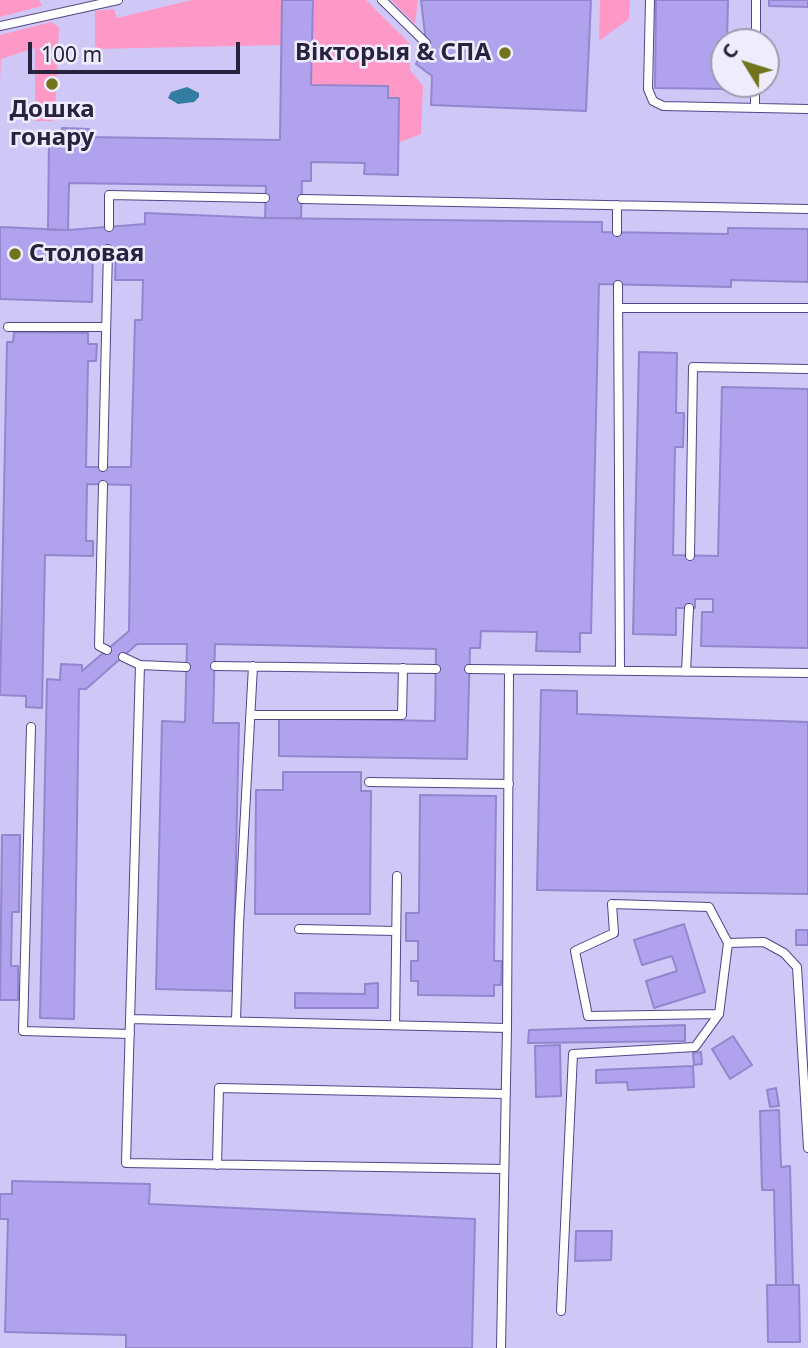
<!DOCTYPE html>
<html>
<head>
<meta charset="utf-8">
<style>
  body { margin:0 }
  #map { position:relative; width:808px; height:1348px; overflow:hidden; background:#cfc8f6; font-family:"Noto Sans",sans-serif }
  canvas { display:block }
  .north { position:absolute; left:710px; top:28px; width:70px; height:70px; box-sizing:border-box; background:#efedfd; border:2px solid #9f9cb1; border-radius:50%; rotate:308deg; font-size:19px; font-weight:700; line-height:28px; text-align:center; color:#28223f }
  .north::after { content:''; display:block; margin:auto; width:24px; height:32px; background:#71741b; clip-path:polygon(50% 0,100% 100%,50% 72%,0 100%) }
  .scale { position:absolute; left:28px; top:42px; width:212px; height:32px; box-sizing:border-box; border:4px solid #28223f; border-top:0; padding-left:9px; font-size:21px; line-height:24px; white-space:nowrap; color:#28223f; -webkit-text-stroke:5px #efedfd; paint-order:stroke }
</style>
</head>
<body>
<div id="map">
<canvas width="808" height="1348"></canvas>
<div class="north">С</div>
<div class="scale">100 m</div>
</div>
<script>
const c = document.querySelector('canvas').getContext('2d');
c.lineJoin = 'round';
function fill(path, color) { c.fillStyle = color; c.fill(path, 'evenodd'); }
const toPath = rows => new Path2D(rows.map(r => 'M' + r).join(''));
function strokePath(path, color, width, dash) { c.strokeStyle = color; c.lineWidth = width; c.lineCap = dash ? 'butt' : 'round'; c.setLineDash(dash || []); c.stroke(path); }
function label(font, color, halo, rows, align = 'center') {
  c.font = font + ' "Noto Sans",sans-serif'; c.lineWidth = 5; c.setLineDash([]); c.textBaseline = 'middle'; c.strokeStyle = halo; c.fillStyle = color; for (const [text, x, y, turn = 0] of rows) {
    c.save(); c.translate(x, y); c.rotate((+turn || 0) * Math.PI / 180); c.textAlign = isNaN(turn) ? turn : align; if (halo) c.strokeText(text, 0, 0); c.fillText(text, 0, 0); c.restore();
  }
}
const green = toPath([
  [0,0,39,0,42,6,0,17],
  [192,0,282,0,281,45,95,49,95,11,114,9,117,18],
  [313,0,366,0,410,44,410,70,423,86,421,134,398,143,399,99,388,98,388,86,311,85],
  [391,0,418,0,415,24],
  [600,0,630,0,629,19,599,41],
  [51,22,59,27,55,118,53,121,35,121,35,48,1,59,0,80,0,35]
]);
const water = toPath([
  [187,87,199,93,199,97,194,102,178,104,168,98,171,92]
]);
const building = toPath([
  [282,0,313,0,311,85,388,86,388,98,399,98,398,175,364,174,365,163,311,162,311,181,302,181,301,218,265,218,266,186,69,183,68,230,48,230,49,135,61,135,62,128,89,129,88,137,280,140,282,0],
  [421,0,591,0,586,111,431,105,432,76,416,64,426,43,421,0],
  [656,0,728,0,727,42,724,42,724,84,727,84,727,89,655,88,656,0],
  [769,0,808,0,808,7,769,6,769,0],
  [145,213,265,218,602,222,602,232,728,234,728,228,808,229,808,282,731,280,731,287,599,284,591,633,580,633,580,652,536,651,537,632,481,631,480,648,470,648,467,759,279,756,279,718,435,721,436,649,215,644,213,723,239,723,233,991,156,989,162,721,185,722,187,644,137,644,86,689,79,689,74,1019,40,1018,47,679,60,680,61,664,82,665,82,671,129,631,131,485,87,484,86,541,93,541,93,556,45,555,42,708,26,707,26,696,0,695,7,342,13,342,14,332,88,333,88,344,97,344,96,361,88,361,86,467,131,467,135,320,142,320,143,280,115,280,116,249,93,248,92,302,0,299,0,227,68,230,145,224,145,213],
  [639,352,677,353,676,413,684,413,683,447,675,447,673,555,718,556,722,387,808,389,808,648,701,646,702,612,713,612,713,599,695,599,695,608,676,608,676,635,633,634,639,352],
  [541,690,577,691,577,714,808,722,808,894,537,890,541,690],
  [283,772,361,772,361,791,371,791,370,914,255,914,256,790,283,790,283,772],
  [420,795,496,796,494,961,502,961,501,985,494,985,494,996,418,995,418,981,411,981,411,961,418,961,418,941,406,941,406,913,419,913,420,795],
  [2,835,20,835,19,912,12,912,11,966,18,966,18,1000,0,1000,2,835],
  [684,924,705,992,654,1008,646,981,677,971,672,956,642,965,634,940,684,924],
  [796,930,808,930,808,945,796,945,796,930],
  [378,983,378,1008,295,1008,295,993,365,994,365,984,378,983],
  [685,1025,685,1041,528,1043,529,1030,685,1025],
  [733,1036,752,1065,730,1079,712,1049,733,1036],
  [560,1045,561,1096,536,1097,535,1046,560,1045],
  [701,1052,702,1064,694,1065,693,1053,701,1052],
  [693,1066,694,1087,628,1090,627,1082,596,1083,596,1070,693,1066],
  [776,1088,779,1106,770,1107,767,1090,776,1088],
  [779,1110,781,1167,790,1166,793,1285,776,1285,774,1190,762,1190,760,1111,779,1110],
  [12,1181,150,1184,149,1204,475,1219,472,1348,126,1348,126,1335,5,1332,8,1219,0,1219,0,1194,12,1194,12,1181],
  [576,1231,612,1231,611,1260,575,1261,576,1231],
  [767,1285,799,1285,800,1342,768,1342,767,1285]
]);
const service = toPath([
  [382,0,426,43],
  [650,0,648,89,653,101,663,106,808,109],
  [0,26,118,0],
  [756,42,756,0],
  [755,108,755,84],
  [302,199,808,209],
  [109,227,109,195,265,198],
  [617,232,617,205],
  [618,285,620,671],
  [618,308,808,308],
  [8,327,106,327],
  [103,467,108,249],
  [103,485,99,646,107,650],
  [690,556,693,367,808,369],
  [123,657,140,665,186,667],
  [140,665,126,1163,504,1169],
  [215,666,436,669],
  [469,669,808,673],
  [686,672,689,608],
  [251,715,402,715,403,668],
  [31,727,23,1031,130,1034],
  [369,782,509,784],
  [612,904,709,907,728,943,719,1014,588,1016,575,951,614,933,612,904],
  [299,929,396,931],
  [728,943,764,942,784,953,797,967,808,1148],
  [130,1019,507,1028],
  [236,1021,239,924,253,666],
  [395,1025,397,876],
  [217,1165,219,1088,506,1094],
  [561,1311,573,1054,695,1047,719,1014],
  [501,1348,507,1028,509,670]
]);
const markers = [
  [505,53,7,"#71741b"],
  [52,84,7,"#71741b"],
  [15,254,7,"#71741b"]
];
const poiNames = [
  ["Вікторыя & СПА",491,53],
  ["Дошка",52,110,"center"],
  ["гонару",52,138,"center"],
  ["Столовая",29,254,"left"]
];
fill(green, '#fe99c7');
fill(water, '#327da0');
fill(building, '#b0a2ed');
strokePath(building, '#9386ce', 2);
strokePath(service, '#544588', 10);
strokePath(service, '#fff', 8);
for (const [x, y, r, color] of markers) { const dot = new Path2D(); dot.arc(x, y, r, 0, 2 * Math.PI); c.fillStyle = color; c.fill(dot); strokePath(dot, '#efedfd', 2.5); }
label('bold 24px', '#28223f', '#efedfd', poiNames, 'right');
</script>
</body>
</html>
